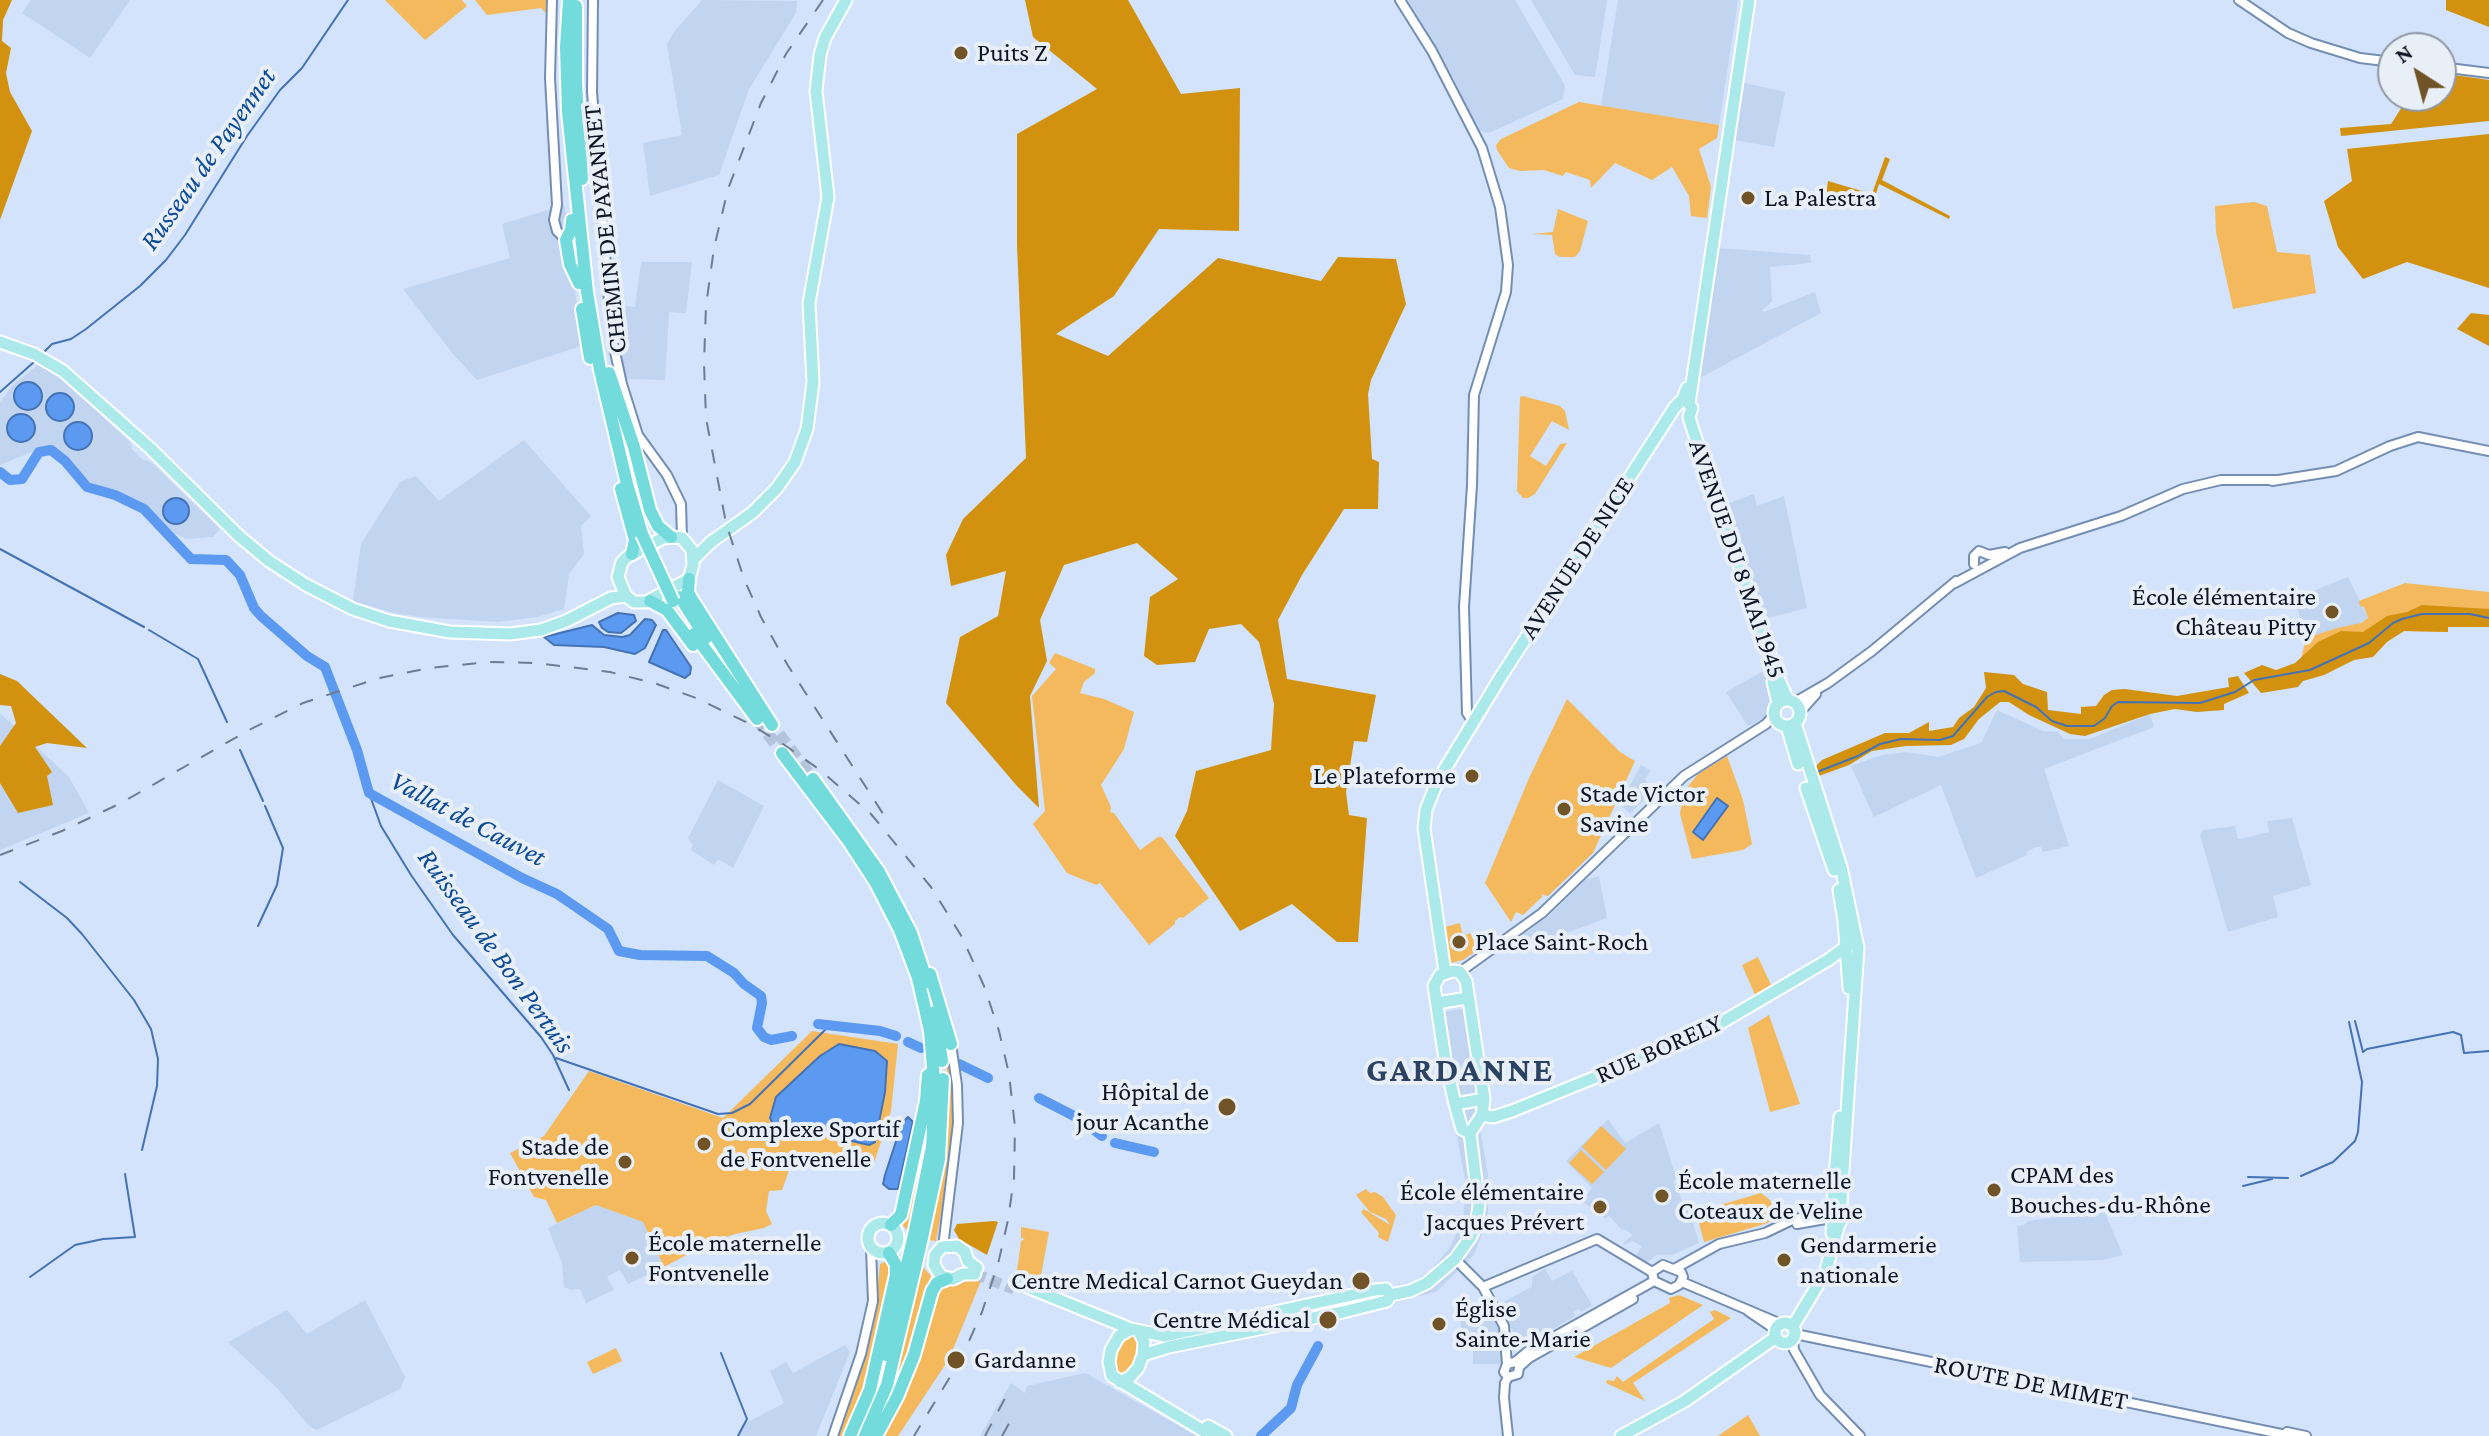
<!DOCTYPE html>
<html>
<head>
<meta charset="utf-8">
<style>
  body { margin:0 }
  #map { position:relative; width:2489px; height:1436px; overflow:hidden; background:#d2e3fb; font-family:"Crimson Pro",serif }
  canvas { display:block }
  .north { position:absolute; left:2377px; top:32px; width:80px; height:80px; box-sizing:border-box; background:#e9eff7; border:2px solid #9198a3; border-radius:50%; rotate:324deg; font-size:22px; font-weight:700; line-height:32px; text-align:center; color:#0c1624 }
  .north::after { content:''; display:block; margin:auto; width:28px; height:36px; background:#705326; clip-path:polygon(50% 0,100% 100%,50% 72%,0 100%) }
</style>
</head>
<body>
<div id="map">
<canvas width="2489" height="1436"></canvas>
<div class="north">N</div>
</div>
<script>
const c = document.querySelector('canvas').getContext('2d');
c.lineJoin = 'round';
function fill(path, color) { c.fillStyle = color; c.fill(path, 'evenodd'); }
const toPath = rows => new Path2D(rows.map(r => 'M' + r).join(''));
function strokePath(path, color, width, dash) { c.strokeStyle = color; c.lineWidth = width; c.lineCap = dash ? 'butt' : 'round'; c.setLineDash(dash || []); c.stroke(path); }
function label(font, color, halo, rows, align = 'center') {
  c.font = font + ' "Crimson Pro",serif'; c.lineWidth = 8; c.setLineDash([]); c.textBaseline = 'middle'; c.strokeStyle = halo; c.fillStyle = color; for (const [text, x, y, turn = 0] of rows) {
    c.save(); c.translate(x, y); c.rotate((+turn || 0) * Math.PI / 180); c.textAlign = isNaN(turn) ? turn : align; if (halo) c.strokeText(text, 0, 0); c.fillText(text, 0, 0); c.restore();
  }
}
const built = toPath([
  [31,0,130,0,90,58,22,13],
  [702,0,797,1,796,13,749,89,719,175,650,196,643,143,682,135,667,45,673,33],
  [1408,0,1515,0,1565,86,1563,99,1489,133,1477,130,1454,79],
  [1531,0,1607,0,1595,77,1575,75],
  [1618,0,1738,0,1719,125,1601,106],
  [1745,83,1785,92,1774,147,1734,140],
  [564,205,569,231,581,346,477,380,453,354,403,289,510,258,502,224],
  [1718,248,1810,255,1811,263,1770,267,1772,302,1762,310,1764,312,1815,292,1821,313,1694,381],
  [641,262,692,262,686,313,669,312,665,380,626,379,617,341,613,305,635,307],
  [39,364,63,380,130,442,132,449,142,459,152,463,220,529,213,537,187,539,174,534,137,502,97,486,79,474,52,449,34,451,0,465,0,402,13,385],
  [524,440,591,516,581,526,584,554,569,574,564,609,537,617,498,622,420,617,394,613,353,601,361,544,400,482,416,476,439,501],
  [1754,494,1757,506,1784,496,1807,608,1764,619,1724,505],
  [2348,577,2368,618,2354,626,2337,628,2306,638,2296,604,2299,602,2298,597],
  [1764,671,1773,698,1766,717,1748,726,1726,692],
  [1997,710,2043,731,2058,732,2064,739,2090,739,2150,714,2154,727,2044,769,2069,846,2043,852,2041,847,2036,847,2026,852,2027,855,1976,878,1941,785,1874,817,1851,766,1882,755,1907,752,1938,757,1981,743],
  [0,713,69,777,89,813,0,850],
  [1641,765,1651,771,1645,779,1652,791,1630,814,1620,804],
  [718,780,764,806,733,868,718,859,714,865,691,850,693,845,688,838],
  [2292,818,2311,885,2273,896,2278,917,2228,932,2200,835,2203,830,2235,826,2238,839,2241,839,2269,832,2267,821],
  [1599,876,1607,918,1524,949,1523,946,1519,947,1520,937,1551,914,1585,880],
  [1473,1007,1487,1107,1480,1129,1488,1175,1488,1218,1474,1255,1436,1292,1319,1318,1317,1301,1384,1286,1405,1287,1430,1271,1449,1249,1463,1220,1466,1186,1451,1103,1443,1012],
  [1608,1119,1625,1143,1659,1123,1676,1177,1673,1183,1676,1184,1683,1205,1687,1204,1699,1243,1672,1255,1657,1255,1646,1263,1635,1257,1642,1246,1632,1241,1625,1245,1623,1243,1633,1235,1624,1229,1622,1230,1609,1216,1606,1219,1582,1201,1592,1188,1566,1161],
  [596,1205,643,1222,664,1267,628,1284,620,1270,612,1274,607,1277,614,1290,586,1303,580,1289,571,1290,564,1287,562,1263,548,1228],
  [2104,1211,2123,1255,2103,1260,2020,1262,2017,1226,2024,1225,2028,1221],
  [1545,1269,1552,1281,1572,1271,1592,1305,1581,1312,1579,1309,1573,1312,1575,1316,1526,1345,1521,1338,1517,1340,1499,1304,1532,1287,1532,1277],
  [365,1300,405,1377,400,1389,317,1430,309,1426,278,1389,228,1342,287,1310,307,1334],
  [1487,1302,1500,1328,1502,1364,1473,1364,1473,1340,1461,1327,1460,1317],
  [845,1345,850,1352,816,1436,737,1436,742,1425,784,1403,770,1371,786,1362,793,1373],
  [1085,1373,1197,1436,980,1436,1011,1383,1025,1393,1027,1386]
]);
const green = toPath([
  [385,0,462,0,467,6,425,40],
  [475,0,548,0,546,13,541,8,487,15],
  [1579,102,1719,125,1717,138,1699,149,1711,187,1707,218,1691,216,1689,196,1672,167,1652,180,1615,163,1591,188,1590,180,1566,172,1563,176,1544,170,1520,171,1509,168,1497,150,1496,145,1501,139],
  [2254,202,2267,206,2277,252,2310,255,2316,293,2233,309,2216,232,2215,206],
  [1558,209,1588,221,1580,251,1575,257,1560,257,1555,254,1552,235,1532,234,1553,232],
  [1523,396,1560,406,1565,411,1569,430,1552,421,1530,456,1546,466,1560,444,1567,443,1535,494,1528,498,1523,498,1517,491,1520,397],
  [2405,583,2489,592,2489,627,2448,627,2448,632,2404,631,2324,675,2300,663,2306,638,2337,628,2361,623,2368,618,2364,607,2360,606,2359,601],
  [1055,653,1095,669,1095,673,1084,682,1080,693,1104,699,1134,712,1124,749,1101,785,1111,807,1110,812,1114,813,1140,850,1158,837,1162,837,1209,898,1183,918,1180,917,1175,921,1175,924,1149,945,1100,883,1096,885,1067,873,1033,824,1045,811,1032,696,1056,669,1049,663],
  [1567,699,1620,752,1635,761,1593,853,1548,896,1540,894,1543,896,1523,915,1516,912,1511,922,1485,883,1530,776],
  [1727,756,1743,800,1752,844,1743,850,1692,859,1680,814,1683,793,1698,774],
  [1460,923,1463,936,1470,933,1479,949,1463,960,1446,964,1441,928],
  [1758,957,1772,987,1756,997,1742,965],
  [1769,1015,1800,1104,1770,1112,1748,1028],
  [812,1031,898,1044,891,1111,872,1169,850,1161,794,1157,782,1190,769,1191,766,1211,772,1224,764,1228,735,1234,707,1244,664,1267,643,1222,596,1205,557,1223,546,1200,534,1197,510,1153,544,1136,589,1071,723,1118],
  [947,1067,950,1067,955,1109,953,1151,936,1241,928,1240,940,1190,947,1139],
  [928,1109,923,1166,909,1233,900,1221],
  [1601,1126,1626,1149,1606,1170,1582,1147],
  [1581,1150,1604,1172,1592,1184,1569,1163],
  [1366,1189,1370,1193,1375,1192,1383,1197,1396,1215,1388,1242,1378,1237,1379,1233,1361,1212,1364,1209,1390,1225,1386,1219,1370,1212,1356,1195],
  [1761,1193,1770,1200,1773,1208,1773,1216,1768,1223,1704,1242,1696,1212],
  [1021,1227,1049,1232,1039,1286,1016,1278,1021,1241,1025,1239,1021,1238],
  [887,1261,894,1269,856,1411,846,1436,838,1436,867,1348,876,1308,880,1264],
  [922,1266,931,1276,928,1290,896,1393,884,1410,909,1323],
  [970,1279,981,1281,949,1359,898,1436,882,1436,933,1297,942,1287,956,1286],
  [1679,1295,1703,1305,1611,1368,1574,1357,1670,1303,1669,1298],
  [1715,1310,1731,1318,1633,1383,1645,1401,1606,1383,1607,1380,1614,1381,1617,1376,1623,1382,1714,1319,1710,1312],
  [1135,1334,1140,1345,1138,1356,1126,1375,1118,1377,1113,1362,1116,1350,1128,1335],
  [616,1348,622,1361,593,1374,587,1362],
  [1748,1415,1760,1436,1718,1436]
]);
const forest = toPath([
  [0,0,12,0,3,20,2,41,11,48,6,73,10,92,32,131,0,220],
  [1025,0,1128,0,1181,94,1240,88,1239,231,1159,229,1114,296,1056,334,1108,356,1218,258,1321,281,1338,257,1396,259,1406,304,1371,380,1368,394,1372,459,1379,462,1378,509,1344,509,1302,575,1278,620,1287,679,1376,695,1367,742,1354,741,1346,792,1349,815,1367,818,1358,942,1337,942,1292,904,1240,931,1175,836,1187,811,1196,771,1271,750,1274,704,1259,642,1241,624,1209,629,1195,662,1157,665,1144,656,1150,597,1178,579,1137,543,1064,565,1040,620,1047,661,1030,696,1039,808,1017,786,946,703,960,637,998,616,1006,571,951,586,946,555,963,519,1026,458,1017,245,1017,134,1097,89,1033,37],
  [2446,0,2489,0,2489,27,2446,10],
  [2441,73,2489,80,2489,121,2341,136,2340,128,2391,124,2409,96,2441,96],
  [2489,134,2489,288,2407,262,2363,279,2338,247,2324,201,2352,181,2347,149],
  [1885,157,1890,159,1882,180,1950,216,1949,219,1879,184,1874,200,1826,197,1828,181,1872,194],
  [2471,313,2489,315,2489,346,2457,329],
  [2422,605,2489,609,2489,627,2448,627,2448,632,2404,631,2387,642,2373,657,2354,660,2324,675,2303,681,2298,687,2261,693,2244,673,2262,665,2276,670,2295,663,2318,642,2341,631,2363,632,2387,616,2407,612],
  [1984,672,2014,675,2023,684,2047,692,2048,710,2081,714,2081,707,2096,706,2104,695,2112,690,2125,689,2177,696,2229,687,2228,678,2238,676,2249,693,2224,704,2224,710,2197,712,2175,709,2150,714,2085,736,2070,734,2029,715,2009,702,2000,702,1979,719,1964,739,1951,745,1906,746,1872,751,1849,765,1816,777,1813,769,1822,760,1885,733,1909,733,1929,722,1929,731,1953,727,1959,718,1974,707,1986,688],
  [0,674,17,681,87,748,47,743,35,747,52,772,47,776,53,805,18,813,0,783,0,746,16,723,11,706,0,705],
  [994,1221,998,1222,987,1255,959,1239,954,1230,957,1224]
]);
const water = toPath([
  '14 396a14 14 0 1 1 28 0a14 14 0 1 1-28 0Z',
  '46 407a14 14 0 1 1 28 0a14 14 0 1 1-28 0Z',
  '7 428a14 14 0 1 1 28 0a14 14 0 1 1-28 0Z',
  '64 436a14 14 0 1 1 28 0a14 14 0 1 1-28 0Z',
  '163 511a13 13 0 1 1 26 0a13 13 0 1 1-26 0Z',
  [618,613,634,615,636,621,621,633,608,632,602,628,599,622,618,613],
  [645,619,652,620,656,625,645,648,635,654,604,647,554,645,544,637,592,625,604,635,622,637,630,635,645,619],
  [663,630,666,630,691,667,690,674,685,678,649,662,663,630],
  [1717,798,1728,806,1703,840,1693,832,1717,798],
  [839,1044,875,1051,887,1061,885,1092,875,1142,869,1145,826,1135,775,1128,770,1118,776,1097,820,1056,839,1044],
  [908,1117,913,1122,898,1189,889,1189,883,1184,885,1175,902,1123,908,1117]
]);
const stream = toPath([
  [45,351,52,344,71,339,86,329,140,286,166,260,185,235,247,136,280,90,302,68,348,0],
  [0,392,34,362],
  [0,549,144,627],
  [149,630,198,659,227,722],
  [240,750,263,801],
  [1817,772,1858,756,1880,744,1901,739,1940,740,1953,736,1987,697,1996,692,2004,691,2036,707,2052,721,2067,726,2094,726,2105,718,2112,706,2118,702,2200,703,2235,692,2254,680,2310,670,2369,643,2393,623,2402,619,2422,614,2470,614,2489,618],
  [369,793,381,826,411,875,453,935,541,1037,553,1055,569,1090],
  [20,882,67,918,82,934,134,1000,151,1029,158,1059,157,1086,142,1150],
  [258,926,277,885,283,848,265,806],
  [2355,1021,2363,1052,2367,1049,2453,1032,2461,1035,2464,1053,2489,1051],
  [556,1058,718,1114,732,1113,750,1104,830,1025],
  [2301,1176,2333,1162,2355,1141,2358,1132,2362,1082,2349,1022],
  [2248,1177,2288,1178],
  [2243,1186,2272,1179],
  [30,1277,75,1245,103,1239,135,1237,125,1174],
  [721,1353,747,1419,738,1436]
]);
const river = toPath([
  [0,472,10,480,22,479,39,452,51,450,65,461,87,487,115,495,144,509,191,559,226,560,240,575,254,608,261,616,307,656,325,667,357,750,369,793,522,878,557,894,608,929,619,951,640,955,707,956,734,973,744,984,761,996,762,1003,757,1028,764,1037,771,1040,792,1036],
  [818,1024,880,1031,896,1036],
  [908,1042,921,1048],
  [959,1064,988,1078],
  [1039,1098,1080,1119,1102,1136],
  [1115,1143,1154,1152],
  [1261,1436,1291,1408,1297,1385,1318,1346]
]);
const majorTunnel = toPath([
  [975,1274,1014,1289]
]);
const highwayTunnel = toPath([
  [757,719,782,753],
  [779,734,813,779]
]);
const minor = toPath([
  [552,0,550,78,557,205,554,220,557,231,566,240],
  [593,0,592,92,612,338,622,384,638,435,667,475,681,504,682,538],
  [1400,0,1432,51,1482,148,1500,207,1508,265,1506,292,1474,395,1472,485,1464,607,1467,713,1471,719],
  [2239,0,2288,33,2311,43,2360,58,2393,62],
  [2441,67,2489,73],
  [2272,481,2336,471,2390,446,2418,437,2489,451],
  [1974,564,1974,556,1979,551,1989,555,2005,552],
  [1955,583,2020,548,2121,516,2183,489,2221,480,2277,480],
  [1795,702,1828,683,1872,651,1956,581],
  [1800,712,1816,694],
  [1460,972,1542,913,1684,776,1766,724,1774,715],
  [1797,1224,1831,1218],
  [943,1247,958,1123,957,1085,951,1044],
  [1455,1259,1483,1287,1504,1326,1507,1364],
  [1663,1265,1681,1272,1683,1277,1679,1285,1671,1289,1654,1281,1652,1272,1663,1265],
  [1676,1268,1719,1244,1765,1233,1790,1221,1829,1209],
  [1682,1282,1781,1324],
  [1483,1287,1597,1239,1652,1272],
  [1748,1311,1776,1330],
  [1795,1334,2291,1436],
  [1793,1340,1794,1350,1820,1395,1860,1436],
  [1508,1377,1504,1372,1507,1364,1515,1362,1527,1352,1654,1281],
  [1508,1377,1518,1374,1519,1367,1529,1358,1633,1299],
  [2287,1432,2306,1436],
  [833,1436,861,1354,873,1301,871,1248],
  [1508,1436,1504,1398,1505,1383,1508,1377]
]);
const major = toPath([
  [1749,0,1689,404,1692,408,1689,417,1693,430,1778,678,1788,700],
  [0,342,34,354,63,371,150,448,239,536,269,561,306,585,353,609,389,621,450,632,510,634,541,630,566,621,611,598,626,596],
  [671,537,682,538,692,550,693,565,689,579,646,602,634,602,626,596,618,577,622,562,627,557,663,538,671,537],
  [694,559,711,542,752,513,777,488,795,462,807,429,813,382,809,303,828,197,816,91,820,55,825,38,846,0],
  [1773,682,1778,703],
  '1774 713a13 13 0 1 1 26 0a13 13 0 1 1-26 0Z',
  [1787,726,1798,764],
  [1806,788,1834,870],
  [1839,890,1844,921,1849,988],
  [1453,971,1460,972,1466,981,1484,1099,1482,1115,1470,1133,1462,1129,1455,1104,1445,1059,1434,986,1440,975,1453,971],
  [1445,972,1424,828,1426,810,1437,782,1500,678,1675,407,1683,399,1687,388],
  [1437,1003,1467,998],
  [1455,1104,1484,1099],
  [1482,1115,1493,1117,1512,1111,1702,1034,1828,960,1851,943],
  '868 1238a15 15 0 1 1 30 0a15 15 0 1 1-30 0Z',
  [1832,1233,1833,1220,1829,1212,1833,1200,1840,1117],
  [975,1274,963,1274,953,1279,941,1276,934,1265,935,1255,942,1247,957,1246,965,1252,968,1261,977,1268],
  [1015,1282,1131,1329,1165,1336,1375,1290,1386,1289,1390,1295],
  [1390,1295,1410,1291,1427,1283,1455,1259,1470,1238,1476,1225,1479,1205,1470,1133],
  '1775 1333a10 10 0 1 1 20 0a10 10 0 1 1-20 0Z',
  [1793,1326,1825,1273,1839,1224,1845,1215,1841,1205,1842,1185,1858,948,1841,867,1795,723],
  [1131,1329,1119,1336,1111,1350,1109,1362,1112,1376,1212,1436],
  [1143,1355,1169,1347,1343,1312,1387,1301,1390,1295],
  [1120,1382,1130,1377,1138,1368,1143,1355,1144,1342,1139,1331],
  [1208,1426,1226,1436],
  [1621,1436,1685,1401,1776,1337]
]);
const highway = toPath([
  [569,0,566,47,568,112,587,292,600,370,627,484,642,534],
  [576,6,576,82,582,179],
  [572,220,571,230,566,240,570,264,579,283],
  [582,309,590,358],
  [609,373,634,447,650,510,658,526,671,537],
  [621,489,635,540,632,554],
  [689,579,688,592,691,598,772,725],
  [680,597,706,638],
  [650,601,667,610,693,645],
  [694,634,757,719],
  [782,753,848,840,876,883,900,930,918,978,930,1031,935,1092,932,1147,914,1235],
  [813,779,879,872,911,933,927,982],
  [930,974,951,1044],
  [935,1012,942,1061],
  [891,1225,901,1215,926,1101,928,1075],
  [922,1238,939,1159,943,1079],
  [886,1355,908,1260],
  [850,1436,870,1390,896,1275,896,1265,889,1253],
  [865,1436,887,1385,916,1264],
  [876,1436,897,1397,914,1355,932,1291,937,1283,947,1279]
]);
const rail = toPath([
  [823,0,786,54,761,103,728,189,714,248,706,306,704,363,706,418,726,523,744,579,761,617,787,664,887,820],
  [0,855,62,831,121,803,249,730,303,703,379,678,429,668,489,662,536,663,610,672,657,684,696,698,748,723,786,746,820,770,871,814,931,887,962,937,984,986,999,1031,1009,1074,1015,1127,1014,1178,1008,1220,998,1264,982,1312,961,1359,914,1436],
  [985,1436,1011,1387],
  [1002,1436,1015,1413]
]);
const highwayBridge = toPath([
  [642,534,673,601],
  [908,1260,914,1235],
  [916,1264,922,1238]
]);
const markers = [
  [961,53,8,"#705326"],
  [1748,198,8,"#705326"],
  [2332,612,8,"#705326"],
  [1472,776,8,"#705326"],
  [1564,809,8,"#705326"],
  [1459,942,8,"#705326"],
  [1227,1107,10,"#705326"],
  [704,1144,8,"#705326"],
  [625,1162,8,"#705326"],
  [1994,1190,8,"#705326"],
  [1662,1196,8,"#705326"],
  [1600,1207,8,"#705326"],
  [632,1258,8,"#705326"],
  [1784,1260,8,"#705326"],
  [1361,1281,10,"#705326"],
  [1328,1320,10,"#705326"],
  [1439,1324,8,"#705326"],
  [956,1360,10,"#705326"]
];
const poiNames = [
  ["Puits Z",977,53],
  ["La Palestra",1764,198],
  ["École élémentaire",2316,597,"right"],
  ["Château Pitty",2316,627,"right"],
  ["Le Plateforme",1456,776,"right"],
  ["Stade Victor",1580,794],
  ["Savine",1580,824],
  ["Place Saint-Roch",1475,942],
  ["Hôpital de",1209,1092,"right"],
  ["jour Acanthe",1209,1122,"right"],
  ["Complexe Sportif",720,1129],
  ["de Fontvenelle",720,1159],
  ["Stade de",609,1147,"right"],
  ["Fontvenelle",609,1177,"right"],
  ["CPAM des",2010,1175],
  ["Bouches-du-Rhône",2010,1205],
  ["École maternelle",1678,1181],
  ["Coteaux de Veline",1678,1211],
  ["École élémentaire",1584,1192,"right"],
  ["Jacques Prévert",1584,1222,"right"],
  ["École maternelle",648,1243],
  ["Fontvenelle",648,1273],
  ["Gendarmerie",1800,1245],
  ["nationale",1800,1275],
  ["Centre Medical Carnot Gueydan",1343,1281,"right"],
  ["Église",1455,1309],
  ["Sainte-Marie",1455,1339],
  ["Centre Médical",1310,1320,"right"],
  ["Gardanne",974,1360]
];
const streetNames = [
  ["CHEMIN DE PAYANNET",605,229,-96],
  ["AVENUE DE NICE",1577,558,-57],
  ["AVENUE DU 8 MAI 1945",1737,559,71],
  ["RUE BORELY",1659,1049,-24],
  ["ROUTE DE MIMET",2031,1383,11]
];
const waterNames = [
  ["Russeau de Payennet",208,159,-55],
  ["Vallat de Cauvet",468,819,28],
  ["Ruisseau de Bon Pertuis",496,951,54]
];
const districtNames = [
  ["GARDANNE",1460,1071]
];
fill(built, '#c1d4f0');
fill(green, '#f3b95c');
fill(forest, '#d2920f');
fill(water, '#5c9af1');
strokePath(water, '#4472b4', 2);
strokePath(stream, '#4472b4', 2);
strokePath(river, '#5c9af1', 10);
strokePath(majorTunnel, '#b4c4db', 11, [11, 5.5]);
strokePath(highwayTunnel, '#b4c4db', 12, [12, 6]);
strokePath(minor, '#748eb3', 12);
strokePath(major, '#fff', 15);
strokePath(highway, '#fff', 16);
strokePath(minor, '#fff', 8);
strokePath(major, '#ace9ea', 11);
strokePath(highway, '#74dbdc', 12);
strokePath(rail, '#6f7c8f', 2, [14, 14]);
strokePath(highwayBridge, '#fff', 16, []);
strokePath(highwayBridge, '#74dbdc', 12);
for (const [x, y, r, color] of markers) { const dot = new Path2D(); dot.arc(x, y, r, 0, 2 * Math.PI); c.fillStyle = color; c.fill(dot); strokePath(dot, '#e9eff7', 3); }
label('26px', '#0c1624', '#e9eff7', poiNames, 'left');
label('26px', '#0c1624', '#e9eff7', streetNames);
label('italic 28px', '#0b4a97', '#e9eff7', waterNames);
c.letterSpacing = '2px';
label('bold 34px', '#2b4263', '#e9eff7', districtNames);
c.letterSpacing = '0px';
</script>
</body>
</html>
